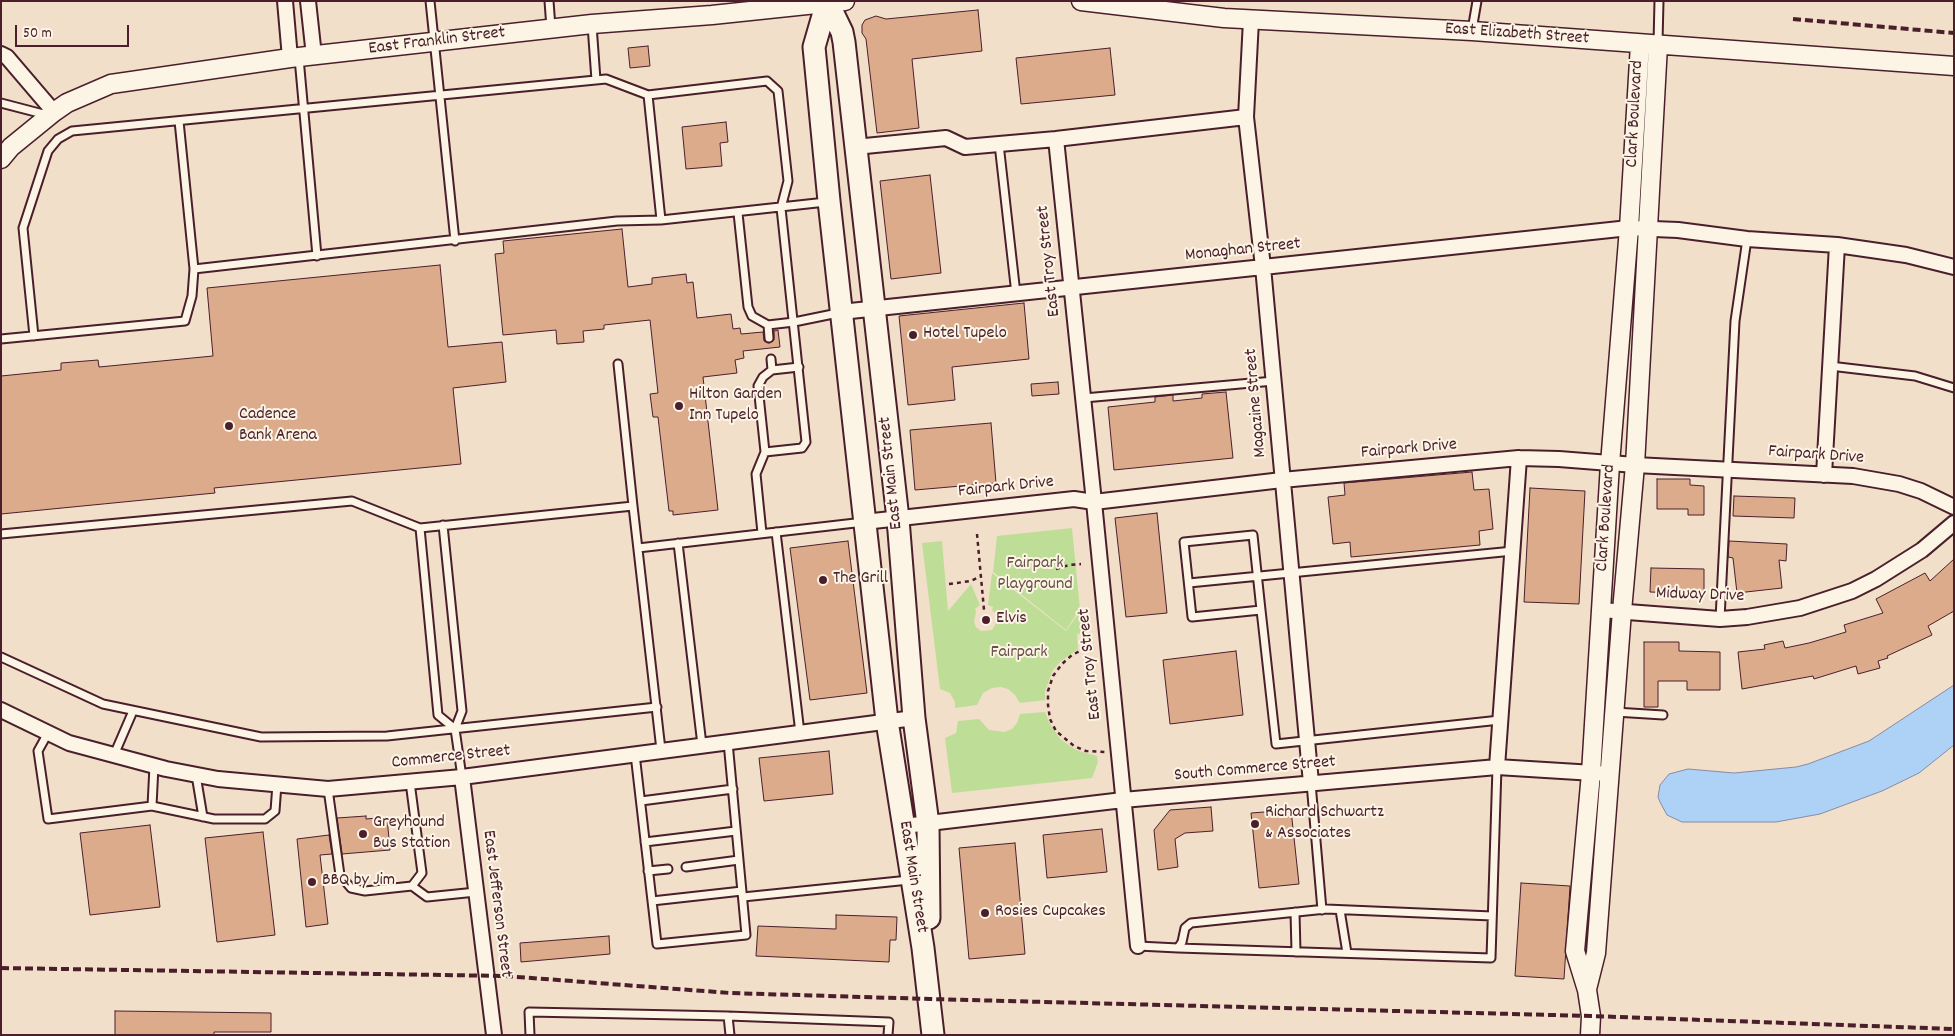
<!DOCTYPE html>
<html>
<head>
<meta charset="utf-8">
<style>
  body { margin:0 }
  #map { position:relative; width:1955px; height:1036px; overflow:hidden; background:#f2dfca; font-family:Dekko,sans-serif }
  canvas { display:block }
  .frame { position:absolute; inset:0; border:2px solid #4a1f2b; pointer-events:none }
  .scale { position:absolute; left:15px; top:25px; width:114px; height:22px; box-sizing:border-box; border:2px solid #4a1f2b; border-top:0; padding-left:6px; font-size:15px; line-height:18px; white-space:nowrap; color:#4a1f2b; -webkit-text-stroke:4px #fcf5e5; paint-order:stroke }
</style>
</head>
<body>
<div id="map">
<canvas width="1955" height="1036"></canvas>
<div class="frame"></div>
<div class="scale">50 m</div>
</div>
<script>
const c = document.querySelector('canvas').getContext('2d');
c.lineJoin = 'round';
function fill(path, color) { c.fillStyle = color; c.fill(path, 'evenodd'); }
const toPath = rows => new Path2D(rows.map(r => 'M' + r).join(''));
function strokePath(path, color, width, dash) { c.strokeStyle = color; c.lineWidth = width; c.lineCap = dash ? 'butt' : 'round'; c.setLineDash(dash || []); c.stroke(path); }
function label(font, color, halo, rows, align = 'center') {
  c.font = font + ' Dekko,sans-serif'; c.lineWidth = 4; c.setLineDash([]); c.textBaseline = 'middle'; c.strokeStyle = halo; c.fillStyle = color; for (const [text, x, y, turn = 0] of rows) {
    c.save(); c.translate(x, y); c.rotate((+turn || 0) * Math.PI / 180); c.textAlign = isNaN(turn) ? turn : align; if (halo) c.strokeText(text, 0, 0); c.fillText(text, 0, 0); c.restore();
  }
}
const green = toPath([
  [1072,528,1080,609,1066,630,993,572,997,536],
  [942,541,948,611,971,584,980,605,975,609,976,612,974,622,976,627,981,631,992,630,997,621,996,614,992,610,993,607,988,605,992,573,1066,631,1081,610,1084,633,1077,634,1078,649,1060,662,1053,670,1045,691,1045,700,1020,703,1015,695,1008,689,1001,687,992,688,983,693,977,705,955,708,955,702,950,693,940,689,922,543],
  [1045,712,1049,722,1060,739,1076,750,1097,756,1098,762,1092,778,952,793,945,738,956,733,958,721,979,719,989,730,1004,732,1012,729,1017,723,1020,714]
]);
const water = toPath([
  [1954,685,1954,745,1919,773,1882,791,1820,814,1776,822,1682,822,1667,815,1660,802,1658,797,1660,785,1669,774,1688,769,1734,773,1796,767,1808,764,1869,741,1954,685]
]);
const building = toPath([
  [978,10,982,51,912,59,919,128,877,133,866,39,862,33,862,25,865,20,876,16,886,19,978,10],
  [648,46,650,66,630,68,628,48,648,46],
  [1110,48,1115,95,1021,104,1016,58,1110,48],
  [726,122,728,142,720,143,722,166,686,169,682,127,726,122],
  [930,175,941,273,891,279,880,181,930,175],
  [622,229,628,287,652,284,652,278,686,274,687,283,693,282,697,318,731,314,733,329,740,328,741,334,763,332,764,341,769,343,774,340,774,331,778,330,780,347,743,351,744,358,735,360,737,373,703,377,718,510,673,515,673,511,669,511,658,417,653,417,650,394,658,393,650,320,604,325,604,329,583,331,584,342,557,344,556,330,503,335,495,254,504,253,503,241,622,229],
  [440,265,448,347,502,342,506,382,453,388,461,464,214,488,215,493,1,514,1,376,61,370,61,363,98,360,99,367,213,356,207,288,440,265],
  [1024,303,1029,359,952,367,955,400,908,405,899,316,1024,303],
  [1058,382,1059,394,1032,396,1031,384,1058,382],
  [1226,392,1233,458,1114,470,1108,407,1155,402,1155,397,1173,395,1173,401,1202,398,1202,394,1226,392],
  [991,423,996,483,915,490,910,430,991,423],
  [1472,472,1474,490,1489,489,1493,529,1479,531,1480,545,1351,557,1350,542,1333,544,1328,497,1345,495,1344,483,1472,472],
  [1657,479,1690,479,1690,485,1704,486,1704,515,1688,515,1688,509,1657,509,1657,479],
  [1530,488,1585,491,1579,604,1524,602,1530,488],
  [1734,496,1795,498,1794,518,1733,516,1734,496],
  [1157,513,1167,613,1126,617,1115,518,1157,513],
  [848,541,867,693,810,700,790,548,848,541],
  [1729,541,1787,544,1786,561,1779,560,1782,588,1737,593,1733,558,1728,557,1729,541],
  [1954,559,1954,611,1928,626,1932,635,1887,656,1888,658,1878,661,1880,668,1858,674,1856,666,1814,679,1813,676,1742,689,1738,652,1765,649,1764,645,1783,641,1785,648,1809,643,1846,632,1844,625,1883,613,1876,599,1925,573,1930,581,1954,559],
  [1651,568,1704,569,1704,594,1650,592,1651,568],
  [1644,642,1679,642,1679,651,1720,652,1720,690,1687,690,1687,681,1658,681,1658,707,1644,707,1644,642],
  [1236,651,1243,715,1170,724,1163,660,1236,651],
  [829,751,833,794,764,801,759,758,829,751],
  [1211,807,1213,831,1185,833,1175,839,1178,867,1158,870,1154,830,1170,810,1211,807],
  [1291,810,1299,884,1259,888,1251,813,1291,810],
  [366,816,366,819,387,817,390,850,342,854,337,818,366,816],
  [150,825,160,907,90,915,80,833,150,825],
  [1102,829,1107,872,1047,878,1043,835,1102,829],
  [263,832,275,935,217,942,205,838,263,832],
  [329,835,332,854,320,855,328,924,306,927,297,839,329,835],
  [1015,843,1025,954,969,959,959,848,1015,843],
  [1521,883,1570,886,1564,979,1515,976,1521,883],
  [836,915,897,917,896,940,890,940,889,962,756,956,758,926,836,929,836,915],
  [609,936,610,954,521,962,520,943,609,936],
  [115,1011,271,1013,271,1032,214,1032,214,1035,115,1035,115,1011]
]);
const path = toPath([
  [977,534,984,610],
  [1056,569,1069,565,1081,564],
  [949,584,971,581,979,577],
  [1094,648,1082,650,1072,655,1062,664,1053,676,1048,691,1048,705,1050,719,1056,731,1074,746,1086,751,1105,752]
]);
const service = toPath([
  [430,1,455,241],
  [549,1,551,28],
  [592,25,596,80],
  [1472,30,1477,1],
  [1658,43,1659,1],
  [299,58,317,256],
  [1,103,47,115],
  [999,144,1016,294],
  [738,213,748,307,752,316,768,325,769,338],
  [661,220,648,95,767,81,778,91,788,181,781,208,806,442,802,448,765,452,758,386,763,377,772,370,771,359],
  [194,269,617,221,661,220,826,202],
  [768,325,794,322,838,313],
  [34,336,23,228,48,151,58,139,72,131,606,79,648,95],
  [1,339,185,321,192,296,194,269,179,121],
  [618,364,633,506],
  [1830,366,1915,376,1954,388],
  [772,370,799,367],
  [1084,398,1274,381],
  [443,525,462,711,455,729,462,777],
  [420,528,438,715,455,729],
  [776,532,800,733],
  [762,533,756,474,765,452],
  [1,534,352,501,420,528,633,506,661,750],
  [678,543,702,745],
  [638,548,864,522],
  [1189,583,1513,551],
  [1261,610,1253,535,1184,542,1192,617,1261,610,1276,744,1500,720],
  [1720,619,1735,321,1747,239],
  [1,657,103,704,261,737,387,736,657,707],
  [1615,712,1663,715],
  [48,733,38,751,48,819,152,806,214,819,265,819,275,811,277,784],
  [635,754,657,944,746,935,728,742],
  [114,755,133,711],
  [196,775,203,817],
  [1311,783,1322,910],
  [328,789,340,875,351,888,365,891,412,886,422,873,410,782],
  [641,801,733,789],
  [152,806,154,766],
  [645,842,736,831],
  [686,867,739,860],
  [648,871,668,869],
  [412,886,427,897,476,892],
  [743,897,909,880],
  [652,901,742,891],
  [1340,910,1347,953],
  [1295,912,1296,952],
  [1138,946,1178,948,1182,942,1185,928,1191,923,1326,909,1492,916],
  [1178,948,1491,958,1497,767],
  [728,1016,730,1035],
  [530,1035,529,1012,728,1016,889,1022,888,1035]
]);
const minor = toPath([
  [285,1,290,58],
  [308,1,314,56],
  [1251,20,1246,117,1263,267,1311,783],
  [1,54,7,57,54,112],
  [1056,139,1094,502,1138,946],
  [855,147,946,138,965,147,1056,139,1246,117],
  [841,312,1629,228,1678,230,1747,239,1837,245,1906,255,1954,267],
  [1824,475,1837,245],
  [864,522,1074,499,1094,502,1282,480,1519,458,1559,459,1635,465,1853,476,1899,484,1921,491,1954,507],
  [1601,610,1720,619,1747,617,1800,608,1852,591,1876,579,1922,550,1954,523],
  [1,710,69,743,166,769,218,779,328,789,462,777,914,718],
  [1497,767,1519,458],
  [462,777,494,1035],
  [904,826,1123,800,1497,767,1610,774]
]);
const tertiary = toPath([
  [1081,1,1224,18,1472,31,1954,66],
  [1,159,11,147,54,112,67,103,111,84,290,58,592,24,712,15,845,1],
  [1587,989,1596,953,1622,611,1635,465,1658,45],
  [1590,1035,1591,1016,1587,990,1575,951,1591,773,1610,464,1629,228,1640,44]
]);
const primary = toPath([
  [827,1,842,32,844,42,898,519,914,718,928,824,929,918],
  [827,2,814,47,829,201,887,721,923,948,933,1035]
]);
const rail = toPath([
  [1793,19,1954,33],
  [1,968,505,976,730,993,930,999,1591,1016,1954,1029]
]);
const markers = [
  [913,335,5,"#4a1f2b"],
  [679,406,5,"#4a1f2b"],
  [229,426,5,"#4a1f2b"],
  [823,580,5,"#4a1f2b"],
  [986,620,5,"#4a1f2b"],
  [1255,824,5,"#4a1f2b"],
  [363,834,5,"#4a1f2b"],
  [312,882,5,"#4a1f2b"],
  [985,913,5,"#4a1f2b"]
];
const streetNames = [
  ["East Elizabeth Street",1517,35,4],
  ["East Franklin Street",437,42,-7],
  ["Clark Boulevard",1636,114,-87],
  ["Monaghan Street",1243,251,-6],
  ["East Troy Street",1050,261,-96],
  ["Magazine Street",1257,403,-95],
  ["Fairpark Drive",1409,450,-5],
  ["Fairpark Drive",1816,456,4],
  ["East Main Street",892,473,-96],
  ["Fairpark Drive",1006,488,-6],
  ["Clark Boulevard",1607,518,-86],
  ["Midway Drive",1700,596,2],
  ["East Troy Street",1091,664,-96],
  ["Commerce Street",451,758,-6],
  ["South Commerce Street",1255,770,-5],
  ["East Main Street",912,877,81],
  ["East Jefferson Street",496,904,83]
];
const poiNames = [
  ["Hotel Tupelo",923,335],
  ["Hilton Garden",689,396],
  ["Inn Tupelo",689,417],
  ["Cadence",239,416],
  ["Bank Arena",239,437],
  ["The Grill",833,580],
  ["Elvis",996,620],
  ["Richard Schwartz",1265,814],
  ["& Associates",1265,835],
  ["Greyhound",373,824],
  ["Bus Station",373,845],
  ["BBQ by Jim",322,882],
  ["Rosies Cupcakes",995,913]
];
const parkNames = [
  ["Fairpark",1035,565],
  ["Playground",1035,586],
  ["Fairpark",1019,654]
];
fill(green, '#bede97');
fill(water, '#aed1f6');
strokePath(water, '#868aa5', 1);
fill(building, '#dbab8c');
strokePath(building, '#4a1f2b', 1);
strokePath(service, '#4a1f2b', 11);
strokePath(minor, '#4a1f2b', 18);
strokePath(tertiary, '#4a1f2b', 21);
strokePath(primary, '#4a1f2b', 25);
strokePath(path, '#4a1f2b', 2.5, [4, 4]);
strokePath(service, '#fcf5e5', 7);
strokePath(minor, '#fcf5e5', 14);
strokePath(tertiary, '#fcf5e5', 18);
strokePath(primary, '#fcf5e5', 21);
strokePath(rail, '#4a1f2b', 4, [8, 4]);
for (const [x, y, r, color] of markers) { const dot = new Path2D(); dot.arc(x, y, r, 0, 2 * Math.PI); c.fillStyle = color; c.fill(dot); strokePath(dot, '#fcf5e5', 2); }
label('18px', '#4a1f2b', '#fcf5e5', streetNames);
label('18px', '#4a1f2b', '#fcf5e5', poiNames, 'left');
label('18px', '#674f46', '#fcf5e5', parkNames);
</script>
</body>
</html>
